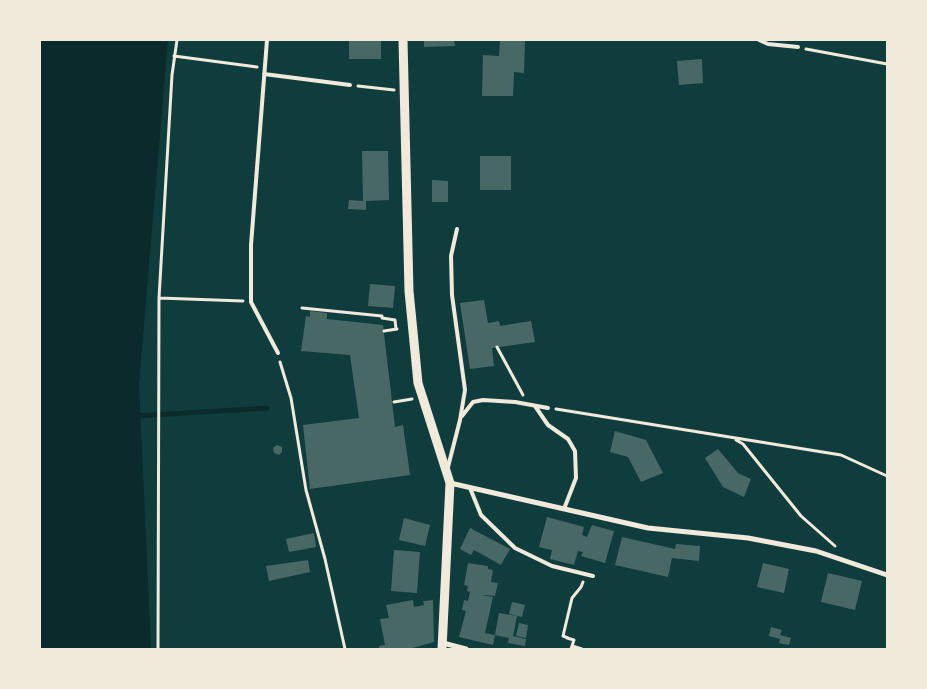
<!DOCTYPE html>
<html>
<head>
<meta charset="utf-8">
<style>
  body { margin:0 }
  #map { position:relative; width:927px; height:689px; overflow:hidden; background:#0f3d3e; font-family:Ubuntu,sans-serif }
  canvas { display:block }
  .frame { position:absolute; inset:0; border:41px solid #f1e9da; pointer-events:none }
</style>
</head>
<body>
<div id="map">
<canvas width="927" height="689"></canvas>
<div class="frame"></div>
</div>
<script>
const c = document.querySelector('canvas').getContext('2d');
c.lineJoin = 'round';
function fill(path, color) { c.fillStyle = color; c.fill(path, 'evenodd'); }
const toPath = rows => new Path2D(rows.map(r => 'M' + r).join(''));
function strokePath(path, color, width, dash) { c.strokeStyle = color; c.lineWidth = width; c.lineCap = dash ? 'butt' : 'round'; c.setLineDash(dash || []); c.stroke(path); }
const water = toPath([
  [40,40,168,40,139,384,151,649,40,649]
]);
const stream = toPath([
  [136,416,267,408]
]);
const building = toPath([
  [349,40,381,40,381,59,349,59],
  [424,40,454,40,455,46,424,47],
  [500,40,525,41,524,73,514,72,513,96,482,96,483,55,499,56],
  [702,59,703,83,679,85,677,61],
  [362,151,388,151,389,200,366,201,366,210,348,209,349,200,363,201],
  [480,156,511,156,511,190,480,190],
  [432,180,448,181,448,202,432,202],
  [370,284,395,286,393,308,368,306],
  [484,300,488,323,499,321,500,326,531,321,535,342,492,348,494,366,470,369,460,303],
  [310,311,327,313,327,319,383,325,395,427,403,425,410,475,310,489,303,425,359,418,350,355,301,351,306,316,310,317],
  [615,431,646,440,663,473,641,482,628,457,610,452],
  [277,445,282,447,282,452,279,455,274,453,273,448],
  [718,449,738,473,751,479,744,497,723,487,705,458],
  [547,517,584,527,582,535,587,537,592,525,614,531,605,563,581,556,583,552,578,551,574,565,550,559,552,550,539,547],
  [404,518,430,525,425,546,399,540],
  [470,528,510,549,501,565,474,550,471,555,460,549],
  [314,533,316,547,289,552,286,539],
  [622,537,675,549,676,544,700,546,699,561,672,558,668,577,615,565],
  [394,550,420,552,417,593,391,591],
  [308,560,310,572,269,581,266,566],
  [468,563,488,566,488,569,493,570,491,582,498,583,495,596,481,595,493,597,485,633,495,635,493,645,459,637,466,611,462,610,464,600,468,601,470,592,467,591,468,586,464,585],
  [763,563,789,569,784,593,757,587],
  [828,573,862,581,855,610,821,602],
  [413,600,414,607,424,605,423,601,433,600,434,642,409,649,379,649,379,646,385,645,380,619,389,618,386,605],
  [512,602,525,605,522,617,509,614],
  [499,613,517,616,513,636,526,639,525,646,508,643,509,638,495,635],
  [519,623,528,625,526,638,516,636],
  [771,627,782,630,780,635,791,638,789,645,779,643,780,639,769,636]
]);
const path = toPath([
  [806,49,887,64],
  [174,56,257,67],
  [358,86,394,90],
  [159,298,243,301],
  [302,308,382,316,382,318,395,320,396,329],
  [384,331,397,329],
  [497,347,523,395],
  [280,362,291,398,306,490,325,559,345,649],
  [394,402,412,399],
  [556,409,841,455,887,476],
  [736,440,743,444,801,516,835,546],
  [567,638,574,640,571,649],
  [568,638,563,636,572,598,581,587,583,582],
  [572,646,582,649],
  [158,649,159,298,172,75,177,40]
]);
const service = toPath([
  [267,40,251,245,251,302,278,353],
  [759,40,768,44,798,47],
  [264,74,350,85],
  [535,406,548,425,568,439,575,451,576,478,564,509],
  [462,416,473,402,483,400,515,402,548,408],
  [448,467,460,420,465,390,452,295,451,256,457,229],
  [470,488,481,515,515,548,552,566,593,576]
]);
const minor = toPath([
  [450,483,648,528,748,538,816,551,887,575],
  [443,643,466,649]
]);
const tertiary = toPath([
  [403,40,409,291,418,383,450,483,442,649]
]);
fill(water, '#0a2a2b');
strokePath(stream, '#0a2a2b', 5);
fill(building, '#486865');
strokePath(path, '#f1e9da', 3);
strokePath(service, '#f1e9da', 4);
strokePath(minor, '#f1e9da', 5);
strokePath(tertiary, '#f1e9da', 9);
</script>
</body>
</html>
